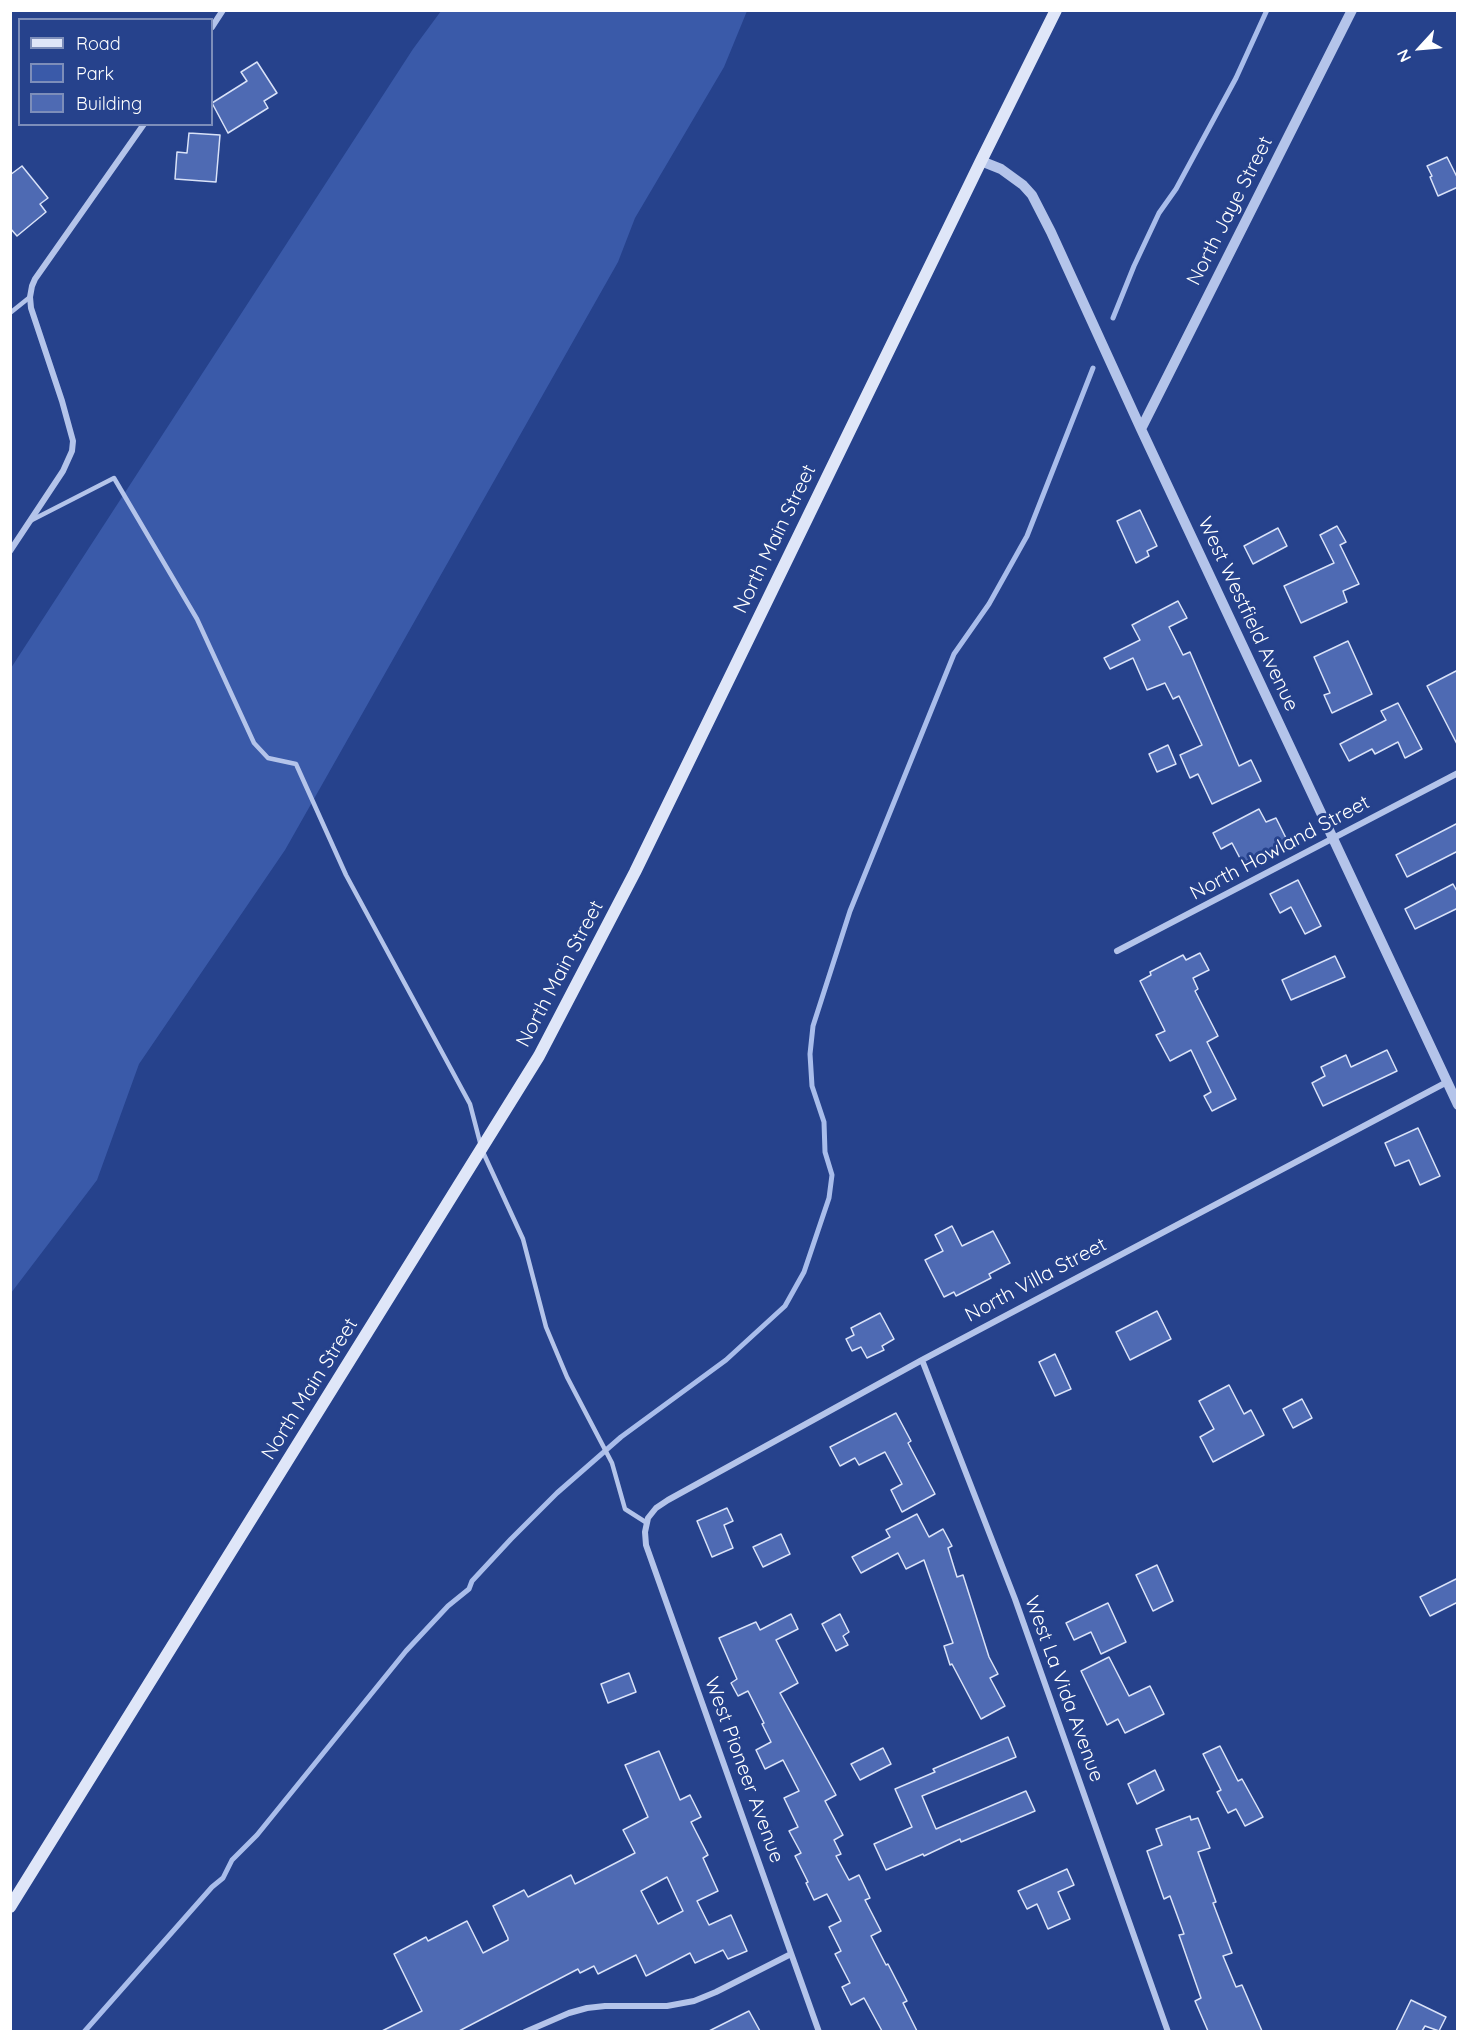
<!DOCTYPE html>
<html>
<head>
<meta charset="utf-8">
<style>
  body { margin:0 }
  #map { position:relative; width:1468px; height:2042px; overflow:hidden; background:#26428c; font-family:Quicksand,sans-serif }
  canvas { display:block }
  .frame { position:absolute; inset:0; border:12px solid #fff; pointer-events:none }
  .legend { position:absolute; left:18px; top:18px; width:195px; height:108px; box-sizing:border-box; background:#26428c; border:2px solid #7d8eba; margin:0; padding:8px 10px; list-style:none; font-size:18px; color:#fff }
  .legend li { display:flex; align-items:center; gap:12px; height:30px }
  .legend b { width:30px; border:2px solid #7d8eba }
  .north { position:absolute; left:1390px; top:18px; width:60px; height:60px; -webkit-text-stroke:4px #26428c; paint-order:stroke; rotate:244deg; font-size:16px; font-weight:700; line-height:24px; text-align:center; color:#fff }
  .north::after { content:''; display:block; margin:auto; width:21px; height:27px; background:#fff; clip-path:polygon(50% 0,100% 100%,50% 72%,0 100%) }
</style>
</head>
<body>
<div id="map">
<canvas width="1468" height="2042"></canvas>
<div class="frame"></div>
<ul class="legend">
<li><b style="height:8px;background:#dfe6f8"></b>Road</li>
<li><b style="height:16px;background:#3a5aa9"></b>Park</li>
<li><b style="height:16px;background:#4e6ab3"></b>Building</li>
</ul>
<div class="north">N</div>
</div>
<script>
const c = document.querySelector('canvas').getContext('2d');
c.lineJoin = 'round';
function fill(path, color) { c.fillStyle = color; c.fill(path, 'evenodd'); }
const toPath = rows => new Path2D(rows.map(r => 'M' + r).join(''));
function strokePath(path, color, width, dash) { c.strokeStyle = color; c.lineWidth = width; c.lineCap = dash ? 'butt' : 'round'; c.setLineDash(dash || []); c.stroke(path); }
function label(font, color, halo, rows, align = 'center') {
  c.font = font + ' Quicksand,sans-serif'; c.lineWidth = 6; c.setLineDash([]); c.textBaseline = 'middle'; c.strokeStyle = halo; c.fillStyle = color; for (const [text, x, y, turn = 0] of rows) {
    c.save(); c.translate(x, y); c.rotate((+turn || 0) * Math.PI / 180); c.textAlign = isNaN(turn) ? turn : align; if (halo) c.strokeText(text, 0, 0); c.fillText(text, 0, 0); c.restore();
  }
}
const green = toPath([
  [441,11,747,11,724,67,635,218,618,262,285,850,139,1064,97,1180,11,1293,11,668,413,49]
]);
const stream = toPath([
  [1113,318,1134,266,1159,213,1176,189,1236,78,1267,10],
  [84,2032,212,1887,223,1878,232,1860,257,1835,406,1651,448,1606,469,1589,472,1581,511,1539,557,1493,621,1437,726,1360,785,1306,804,1272,829,1198,832,1175,825,1152,824,1122,812,1086,810,1054,813,1026,850,911,954,654,989,604,1027,536,1093,368]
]);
const building = toPath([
  [257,62,277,93,264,101,268,108,228,133,212,103,247,81,241,72,257,62],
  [189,133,220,135,216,182,175,179,177,152,187,153,189,133],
  [1447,157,1458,179,1458,187,1438,196,1430,177,1432,176,1427,166,1447,157],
  [22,166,48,198,40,204,46,212,17,236,10,228,10,175,22,166],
  [1140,510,1157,546,1147,551,1149,556,1136,563,1117,521,1140,510],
  [1337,526,1346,542,1340,545,1359,584,1343,591,1347,602,1301,623,1284,586,1334,563,1320,535,1337,526],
  [1278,528,1287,546,1253,564,1244,546,1278,528],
  [1178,601,1187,618,1169,627,1183,655,1190,652,1239,766,1251,760,1261,781,1212,804,1198,774,1190,778,1180,755,1202,745,1179,696,1173,699,1165,683,1147,690,1133,658,1110,669,1104,658,1140,640,1132,625,1178,601],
  [1348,641,1372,694,1332,713,1324,695,1330,693,1314,657,1348,641],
  [1458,670,1458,746,1427,686,1458,670],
  [1398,703,1422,749,1405,758,1398,742,1375,754,1372,749,1349,761,1340,744,1386,720,1381,711,1398,703],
  [1168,745,1176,764,1157,772,1149,754,1168,745],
  [1259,809,1266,822,1276,818,1288,842,1243,864,1232,843,1221,849,1213,833,1259,809],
  [1458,823,1458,851,1407,877,1396,855,1458,823],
  [1298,880,1321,926,1305,934,1291,907,1280,913,1270,894,1298,880],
  [1453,884,1458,893,1458,908,1415,929,1405,909,1453,884],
  [1200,953,1209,970,1193,978,1198,989,1195,991,1218,1036,1207,1042,1236,1099,1212,1111,1204,1096,1211,1092,1191,1050,1170,1061,1156,1035,1165,1031,1140,981,1151,975,1150,972,1183,955,1186,960,1200,953],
  [1335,956,1345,977,1291,1000,1282,980,1335,956],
  [1387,1050,1397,1071,1323,1106,1312,1083,1325,1076,1321,1067,1346,1055,1351,1067,1387,1050],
  [1418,1128,1440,1176,1420,1185,1409,1160,1395,1166,1385,1143,1418,1128],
  [952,1226,962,1246,993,1231,1010,1263,989,1274,991,1278,956,1296,954,1292,944,1297,925,1260,943,1251,935,1235,952,1226],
  [1157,1311,1171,1339,1130,1360,1116,1332,1157,1311],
  [880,1313,894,1339,882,1346,884,1350,867,1358,861,1347,852,1351,846,1339,854,1335,851,1328,880,1313],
  [1055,1354,1071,1389,1055,1396,1039,1362,1055,1354],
  [1229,1385,1244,1414,1251,1410,1264,1435,1213,1462,1200,1437,1214,1429,1199,1401,1229,1385],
  [1302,1399,1312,1418,1293,1428,1283,1409,1302,1399],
  [896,1413,911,1441,908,1443,935,1494,902,1512,891,1490,902,1484,885,1452,859,1465,855,1458,840,1466,830,1447,896,1413],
  [727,1508,733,1521,724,1525,733,1548,712,1557,697,1521,727,1508],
  [917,1514,929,1537,943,1529,952,1546,948,1548,957,1577,963,1575,989,1657,998,1674,990,1678,1005,1706,981,1719,952,1664,950,1665,944,1646,953,1643,924,1560,906,1569,898,1553,861,1573,852,1557,890,1537,886,1530,917,1514],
  [781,1534,790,1554,763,1567,753,1547,781,1534],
  [1157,1565,1173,1601,1153,1611,1136,1575,1157,1565],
  [1458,1578,1458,1602,1430,1616,1420,1597,1458,1578],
  [1108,1603,1126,1642,1101,1654,1091,1632,1074,1640,1066,1623,1108,1603],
  [791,1614,798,1629,776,1640,798,1683,780,1693,836,1795,825,1801,843,1835,834,1840,841,1854,836,1856,849,1880,859,1875,870,1898,865,1900,881,1931,871,1936,886,1965,888,1964,907,2001,903,2003,917,2031,882,2031,864,1998,851,2005,842,1987,850,1983,835,1954,841,1951,829,1927,841,1921,827,1894,814,1900,806,1883,808,1882,795,1856,801,1853,789,1831,798,1827,784,1798,799,1791,783,1760,765,1769,756,1750,771,1742,762,1724,764,1723,748,1691,738,1696,731,1683,737,1679,719,1638,756,1622,760,1630,791,1614],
  [840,1614,849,1632,843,1636,848,1645,836,1651,822,1624,840,1614],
  [1109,1657,1129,1696,1150,1686,1164,1714,1125,1733,1118,1719,1107,1725,1081,1671,1109,1657],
  [629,1673,636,1692,608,1703,601,1684,629,1673],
  [1008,1737,1016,1757,922,1796,936,1829,1026,1791,1035,1811,961,1842,960,1839,924,1856,923,1854,886,1870,874,1844,912,1827,895,1789,935,1772,933,1769,1008,1737],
  [1220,1746,1238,1781,1242,1779,1263,1817,1245,1826,1236,1809,1228,1813,1217,1792,1221,1790,1203,1754,1220,1746],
  [883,1748,891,1764,860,1780,851,1764,883,1748],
  [659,1751,680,1800,690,1795,701,1817,691,1822,708,1855,703,1858,718,1891,697,1901,709,1925,731,1915,747,1951,728,1959,723,1950,695,1963,690,1953,646,1976,636,1955,598,1974,594,1966,580,1973,578,1969,459,2031,382,2031,422,2011,394,1954,426,1937,428,1941,467,1921,483,1953,508,1940,508,1938,493,1906,524,1890,528,1897,571,1875,575,1884,635,1853,623,1830,648,1817,625,1765,659,1751],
  [667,1877,683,1911,658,1924,641,1891,667,1877],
  [1155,1770,1164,1790,1137,1804,1128,1784,1155,1770],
  [1190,1816,1191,1820,1198,1818,1210,1848,1198,1852,1216,1902,1213,1903,1232,1953,1223,1956,1236,1987,1242,1985,1262,2031,1208,2031,1195,2001,1201,1998,1179,1935,1184,1934,1170,1896,1164,1899,1147,1851,1162,1845,1156,1829,1190,1816],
  [1067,1869,1074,1885,1058,1892,1070,1919,1048,1929,1037,1904,1027,1909,1018,1891,1067,1869],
  [1411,2000,1446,2017,1439,2031,1425,2026,1422,2031,1396,2031,1411,2000],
  [749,2011,760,2031,709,2031,749,2011]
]);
const service = toPath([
  [10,313,30,297],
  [30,521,114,478,197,619,254,743,268,758,296,764,346,875,470,1104,482,1150,523,1239,546,1327,567,1377,612,1463,625,1509,647,1523]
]);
const minor = toPath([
  [212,27,223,10],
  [10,551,63,471,72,451,73,441,62,401,31,308,30,297,32,286,35,279,144,124],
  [1117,951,1458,773],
  [922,1360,1015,1599,1168,2032],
  [525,2032,569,2013,587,2008,605,2006,667,2006,694,2001,716,1992,791,1954],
  [819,2032,646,1545,645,1532,648,1518,656,1508,668,1500,922,1360,1447,1082]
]);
const tertiary = toPath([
  [981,161,1001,169,1023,185,1032,195,1051,232,1141,429,1458,1105],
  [1141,429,1352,10]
]);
const secondary = toPath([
  [10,1907,539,1056,635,872,981,161,1056,10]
]);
const streetNames = [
  ["North Jaye Street",1230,211,-63],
  ["North Main Street",775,539,-64],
  ["West Westfield Avenue",1248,614,65],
  ["North Howland Street",1280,848,-28],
  ["North Main Street",560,974,-62],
  ["North Villa Street",1036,1280,-28],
  ["North Main Street",310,1389,-58],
  ["West La Vida Avenue",1064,1689,70],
  ["West Pioneer Avenue",744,1770,70]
];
fill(green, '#3a5aa9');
strokePath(stream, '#a9bdeb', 5);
fill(building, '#4e6ab3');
strokePath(building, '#d9e2f8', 1.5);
strokePath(service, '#b4c4ea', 4.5);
strokePath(minor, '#b4c4ea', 6);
strokePath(tertiary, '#b4c4ea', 10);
strokePath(secondary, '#dfe6f8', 12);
label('20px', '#fff', '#26428c', streetNames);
</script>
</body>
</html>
